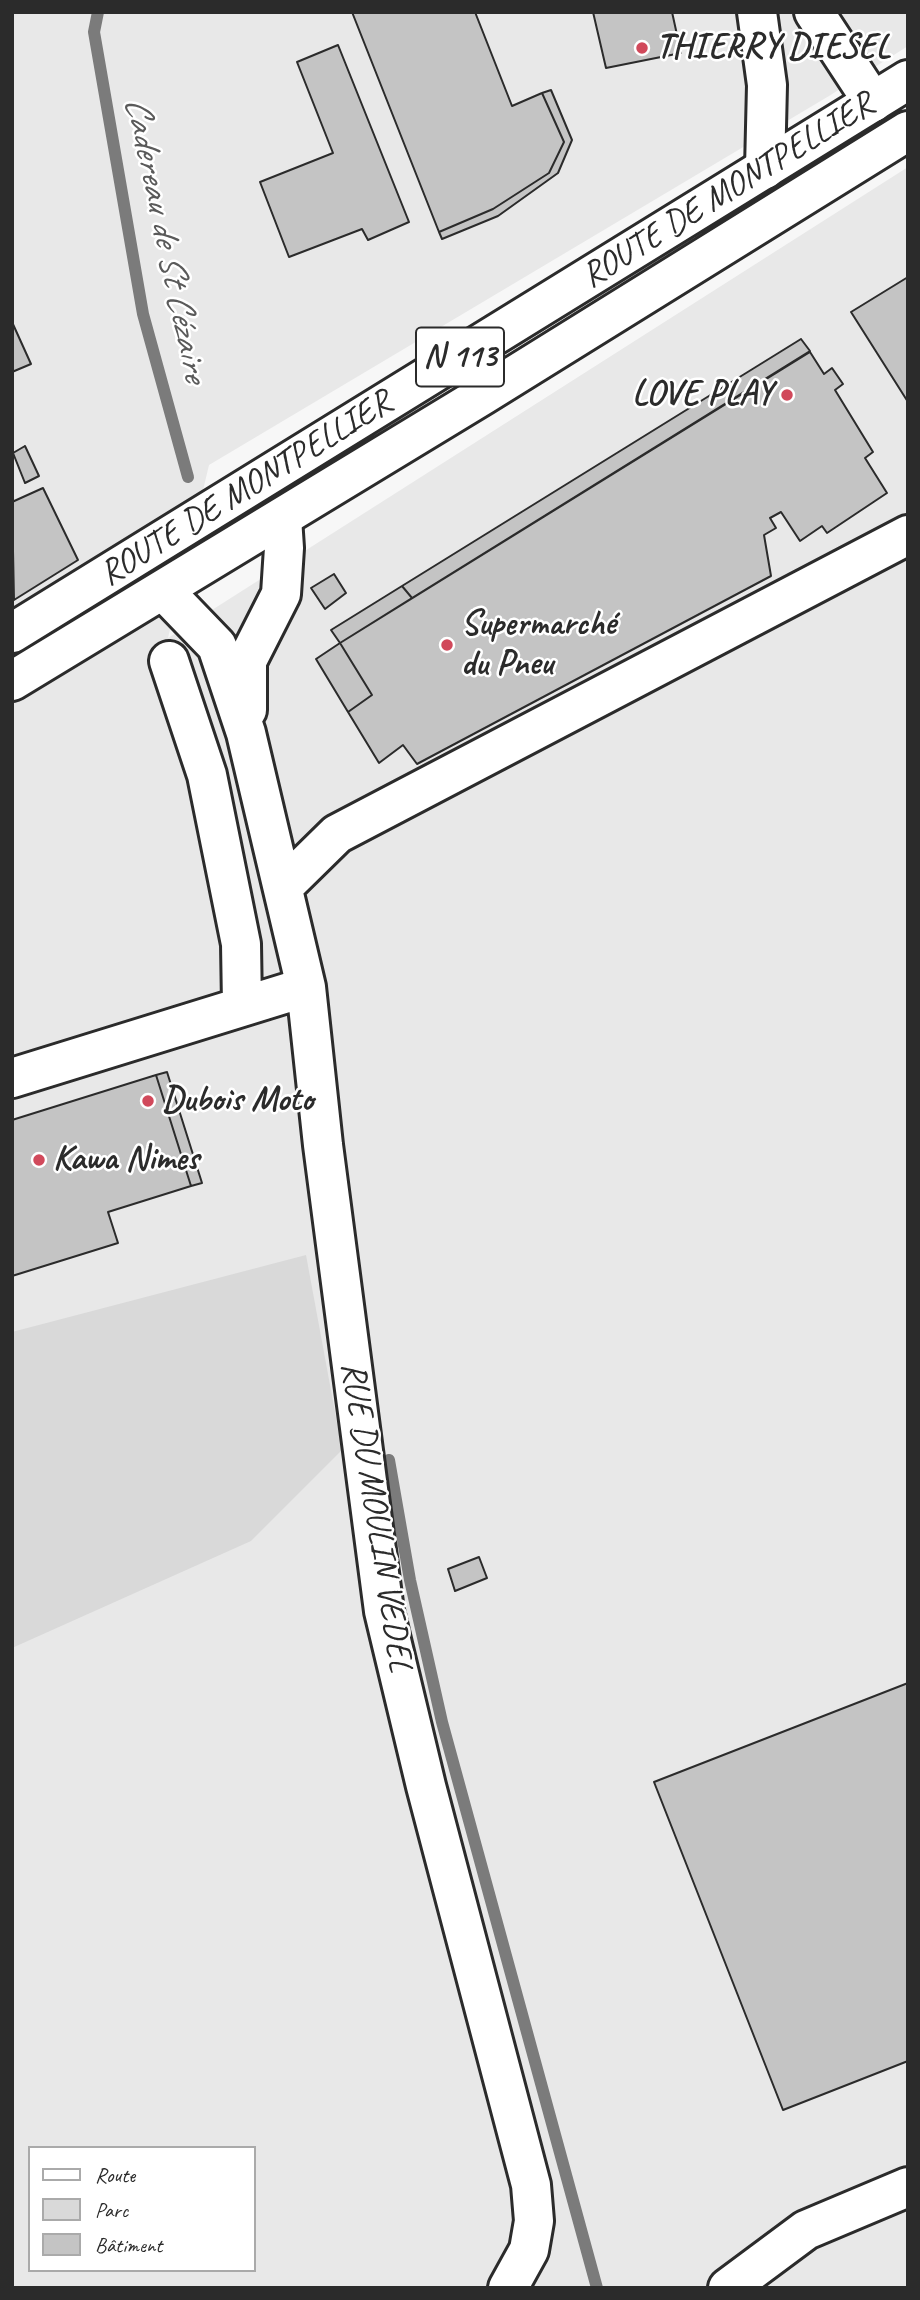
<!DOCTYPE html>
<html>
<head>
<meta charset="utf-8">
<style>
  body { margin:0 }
  #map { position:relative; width:920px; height:2300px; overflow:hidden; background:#f7f7f7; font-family:Caveat,sans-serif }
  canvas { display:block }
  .frame { position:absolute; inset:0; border:14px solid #2b2b2b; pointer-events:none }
  .legend { position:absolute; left:28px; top:2146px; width:228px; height:126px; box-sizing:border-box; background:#fff; border:2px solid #aaa; margin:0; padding:9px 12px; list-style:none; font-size:21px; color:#2b2b2b }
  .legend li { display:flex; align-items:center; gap:14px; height:35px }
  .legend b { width:35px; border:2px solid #aaa }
</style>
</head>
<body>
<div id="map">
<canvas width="920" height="2300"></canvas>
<div class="frame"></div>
<ul class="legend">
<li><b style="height:9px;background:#fff"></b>Route</li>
<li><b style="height:19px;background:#d9d9d9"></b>Parc</li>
<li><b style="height:19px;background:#c4c4c4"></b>Bâtiment</li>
</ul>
</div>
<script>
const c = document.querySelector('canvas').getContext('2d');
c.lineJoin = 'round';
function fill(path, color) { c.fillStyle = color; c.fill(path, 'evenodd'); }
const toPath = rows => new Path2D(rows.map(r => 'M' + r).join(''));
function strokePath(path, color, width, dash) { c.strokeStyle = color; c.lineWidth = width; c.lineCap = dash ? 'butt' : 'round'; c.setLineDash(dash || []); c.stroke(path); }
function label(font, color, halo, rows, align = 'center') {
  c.font = font + ' Caveat,sans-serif'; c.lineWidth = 5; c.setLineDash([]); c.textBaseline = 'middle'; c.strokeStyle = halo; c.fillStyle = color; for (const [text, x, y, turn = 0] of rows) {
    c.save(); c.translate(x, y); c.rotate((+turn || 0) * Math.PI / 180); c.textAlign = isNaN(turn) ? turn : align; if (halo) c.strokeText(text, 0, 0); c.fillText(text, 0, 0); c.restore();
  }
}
const built = toPath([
  [12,12,908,12,908,46,829,96,209,465,168,638,908,167,908,2288,12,2288],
  [30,2148,254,2148,254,2270,30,2270]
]);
const green = toPath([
  [306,1255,342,1450,251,1541,12,1648,12,1332]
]);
const stream = toPath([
  [98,12,94,32,143,314,188,477],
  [389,1460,410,1580,442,1722,597,2288]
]);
const building = toPath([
  [352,12,475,12,512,106,542,93,564,142,549,173,493,209,439,232,352,12],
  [593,12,672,12,681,53,606,68,593,12],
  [338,45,409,222,368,240,362,229,289,257,260,182,333,153,297,62,338,45],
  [551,90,572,140,558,173,498,216,442,239,439,232,493,209,549,173,564,142,542,93,551,90],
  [908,277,908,402,851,312,908,277],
  [12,322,31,364,12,372,12,322],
  [801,339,810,351,412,598,402,586,801,339],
  [810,352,824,374,832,368,843,384,835,390,873,452,865,458,887,493,827,533,822,526,800,541,781,512,770,518,776,528,764,535,771,576,417,764,403,745,379,763,348,712,372,695,340,643,810,352],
  [25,446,39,476,25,483,13,453,25,446],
  [43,488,78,560,14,600,12,502,43,488],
  [334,574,346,593,325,609,311,588,334,574],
  [402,586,412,598,340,643,331,630,402,586],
  [340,643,372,695,348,712,316,659,340,643],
  [167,1072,202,1183,191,1186,156,1075,167,1072],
  [156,1075,191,1186,108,1212,118,1243,12,1276,12,1120,156,1075],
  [479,1557,487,1578,455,1591,448,1569,479,1557],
  [908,1683,908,2061,783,2110,654,1782,908,1683]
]);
const minor = toPath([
  [757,12,767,85,765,169],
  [814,12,873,102],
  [164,591,217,646,246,733,306,987,323,1145,384,1611,426,1786,531,2185,534,2221,529,2250,508,2288],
  [169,661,207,775,241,944,242,1005],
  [247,710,247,661,281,594,284,548,282,518],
  [283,887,337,834,908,535],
  [12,1078,306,987],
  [728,2288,806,2230,908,2187]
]);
const major = toPath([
  [12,633,908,80],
  [12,681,483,395,908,131]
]);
const markers = [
  [642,48,7,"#d1495b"],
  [787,395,7,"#d1495b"],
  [447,645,7,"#d1495b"],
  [148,1101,7,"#d1495b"],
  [39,1160,7,"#d1495b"]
];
const shields = [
  [460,357,88]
];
const shieldNames = [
  ["N 113",460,357]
];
const poiNames = [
  ["THIERRY DIESEL",656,48],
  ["LOVE PLAY",773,395,"right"],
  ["Supermarché",461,625],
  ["du Pneu",461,665],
  ["Dubois Moto",162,1101],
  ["Kawa Nimes",53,1160]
];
const streetNames = [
  ["ROUTE DE MONTPELLIER",728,191,-32],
  ["ROUTE DE MONTPELLIER",246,489,-32],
  ["RUE DU MOULIN VEDEL",376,1517,81]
];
const waterNames = [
  ["Cadereau de St Cézaire",165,239,78]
];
fill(built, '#e8e8e8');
fill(green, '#d9d9d9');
strokePath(stream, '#7b7b7b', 12);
fill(building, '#c4c4c4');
strokePath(building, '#2b2b2b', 2);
strokePath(minor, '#2b2b2b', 44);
strokePath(major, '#2b2b2b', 44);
strokePath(minor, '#fff', 38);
strokePath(major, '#fff', 38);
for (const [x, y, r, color] of markers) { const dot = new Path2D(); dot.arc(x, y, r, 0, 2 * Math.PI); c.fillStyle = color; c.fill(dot); strokePath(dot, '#fff', 2.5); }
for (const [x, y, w] of shields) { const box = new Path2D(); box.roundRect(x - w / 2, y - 29.5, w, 59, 5); c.fillStyle = '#fff'; c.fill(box); strokePath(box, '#2b2b2b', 2); }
label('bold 33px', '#2b2b2b', null, shieldNames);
label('bold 35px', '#2b2b2b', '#fff', poiNames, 'left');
label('35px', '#2b2b2b', '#fff', streetNames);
label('italic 37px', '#5a5a5a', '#fff', waterNames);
</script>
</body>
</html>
